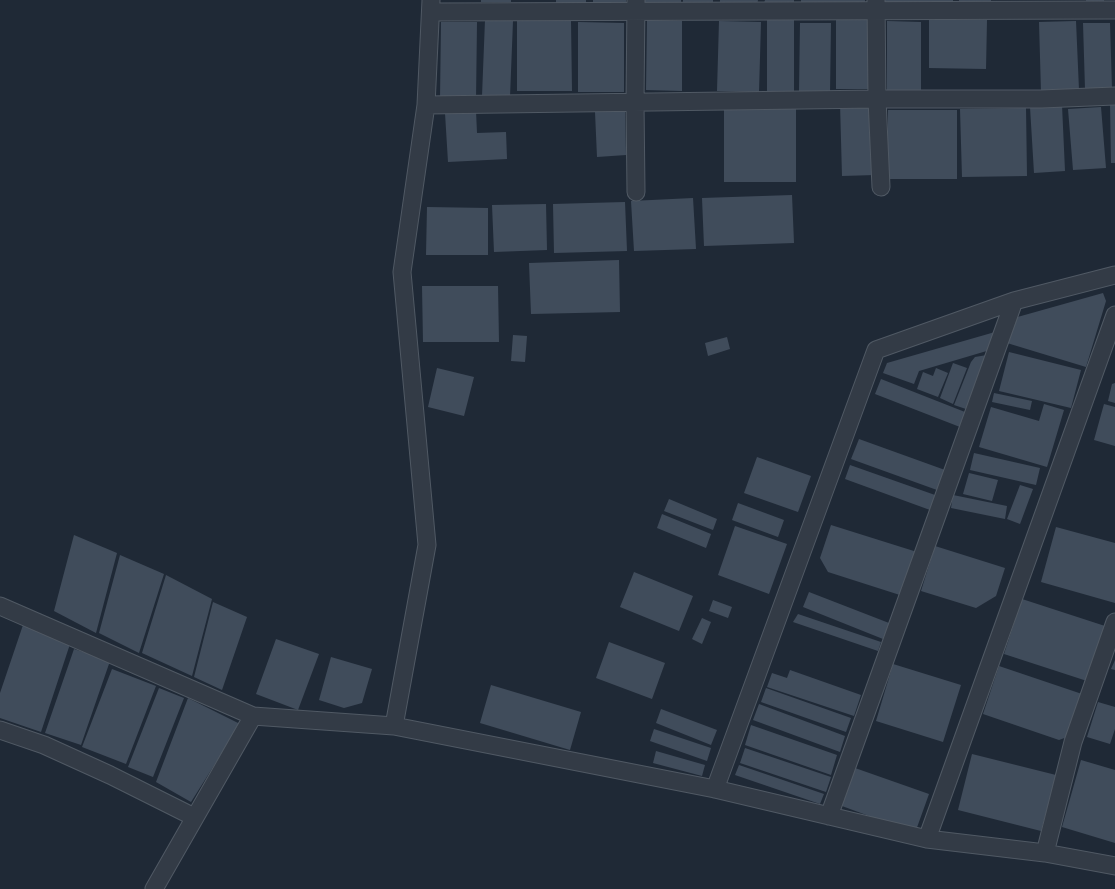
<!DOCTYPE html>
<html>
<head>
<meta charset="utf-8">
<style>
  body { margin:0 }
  canvas { display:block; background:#1f2936 }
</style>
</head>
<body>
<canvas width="1115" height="889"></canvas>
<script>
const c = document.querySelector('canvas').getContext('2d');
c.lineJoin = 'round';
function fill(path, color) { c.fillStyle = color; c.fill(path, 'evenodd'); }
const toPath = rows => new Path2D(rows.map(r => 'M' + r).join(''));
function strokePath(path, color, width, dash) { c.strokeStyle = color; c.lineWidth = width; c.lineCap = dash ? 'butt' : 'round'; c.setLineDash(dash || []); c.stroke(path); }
const building = toPath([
  [481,0,511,0,511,2,481,2],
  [556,0,586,0,586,3,556,3],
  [593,0,626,0,626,2,593,3],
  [645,0,681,0,681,5,645,4],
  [683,0,713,0,713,3,683,3],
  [720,0,758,0,757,6,720,4],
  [765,0,794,0,794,4,764,3],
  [801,0,865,0,865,4,801,2],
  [885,0,953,0,953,4,885,4],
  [959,0,991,0,991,3,959,2],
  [1086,0,1104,0,1104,2,1086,1],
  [836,18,868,18,868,89,836,89],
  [929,19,987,20,986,69,929,68],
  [485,20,513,21,510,97,482,96],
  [647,20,682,21,682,91,646,90],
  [767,20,794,20,794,91,767,91],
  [517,21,571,21,572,91,517,91],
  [719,21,761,22,759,92,717,91],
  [887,21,921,22,921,90,887,90],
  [1076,21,1079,90,1041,92,1039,22],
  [441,22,477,22,476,100,440,99],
  [578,22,624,23,624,92,578,92],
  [800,23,831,23,830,93,799,92],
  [1083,23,1110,23,1112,89,1085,89],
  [1115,101,1115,163,1111,163,1110,102],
  [840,103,873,103,875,175,842,176],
  [1062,105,1065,171,1034,173,1030,107],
  [724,107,796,107,796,182,724,182],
  [1101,107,1106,168,1073,170,1068,109],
  [1026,108,1027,176,962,177,960,109],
  [625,110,626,155,597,157,595,112],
  [888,110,957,110,957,179,888,179],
  [476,111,477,133,506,132,507,159,448,162,445,113],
  [792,195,794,243,704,246,702,198],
  [693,198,696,249,634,251,631,201],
  [625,202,627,251,554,253,553,204],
  [546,204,547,250,494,252,492,205],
  [427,207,488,208,488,255,426,255],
  [619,260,620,312,531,314,529,263],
  [422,286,498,286,499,342,423,342],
  [1103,293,1106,301,1086,367,1007,343,1014,318],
  [995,332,990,350,919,371,914,384,883,373,887,363],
  [513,335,527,336,525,362,511,361],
  [727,337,730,349,708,356,705,343],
  [1009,352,1081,370,1071,408,999,391],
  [987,355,966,409,954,405,971,362,975,357],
  [953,363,967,368,953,404,940,398],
  [437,368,474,377,464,416,428,407],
  [936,368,948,373,938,397,917,389,923,372,933,376],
  [881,379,965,412,960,427,875,394],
  [1115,383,1115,403,1108,401,1112,384],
  [994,393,1032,401,1030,410,992,402],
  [1044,404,1064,410,1047,467,979,447,991,407,1039,421],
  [1104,404,1115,407,1115,446,1094,440],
  [859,439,945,470,937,490,851,459],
  [974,453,1040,468,1036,485,970,470],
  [757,457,811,476,798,512,744,493],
  [850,465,935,495,930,510,845,479],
  [969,473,998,480,992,501,963,494],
  [1020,485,1033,489,1020,524,1007,519],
  [953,495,1007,506,1005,519,951,508],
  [669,499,717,519,713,530,664,511],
  [738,503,784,520,778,537,732,520],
  [662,514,711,534,706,548,657,528],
  [831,525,917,552,903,596,828,572,820,558],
  [735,526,787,544,769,594,718,575],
  [1056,527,1115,543,1115,603,1041,582],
  [74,535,117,553,96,633,54,611],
  [935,546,1005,568,996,596,976,608,921,591],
  [120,555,164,574,139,653,99,633],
  [634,572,693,596,679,631,620,607],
  [166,575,212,599,192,676,142,653],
  [809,592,889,623,883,639,803,607],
  [1022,599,1105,626,1087,681,1004,654],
  [713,600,732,607,728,618,709,611],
  [213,602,247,617,222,690,194,677],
  [798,614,881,642,878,651,793,622],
  [702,618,711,622,702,644,692,639],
  [23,625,71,641,41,732,0,718,0,693],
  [276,639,319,654,298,710,256,694],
  [609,642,665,663,652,699,596,678],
  [74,649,110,661,81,745,45,733],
  [331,657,372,669,362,703,344,708,319,700],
  [1115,660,1115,670,1111,669],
  [893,664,961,685,943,742,876,721],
  [999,666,1082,694,1067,737,1059,740,983,714],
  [112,669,156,686,126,764,82,747],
  [790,670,861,695,854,716,767,687,772,673,787,678],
  [491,685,581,712,570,750,480,723],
  [159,688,184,698,153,777,128,767],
  [766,688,851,718,846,732,761,702],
  [188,698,240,724,191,802,156,782],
  [1098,702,1115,707,1115,729,1110,744,1087,737],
  [759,704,845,736,840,752,753,720],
  [661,709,717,730,711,745,656,723],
  [751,725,837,755,831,775,745,745],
  [654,729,711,748,707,761,650,741],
  [745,748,831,777,826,792,740,763],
  [656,751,705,765,702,776,653,763],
  [972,754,1056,775,1041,831,958,810],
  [1081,760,1115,770,1115,843,1062,827],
  [739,765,824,794,820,804,735,775],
  [855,768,929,794,915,833,842,806]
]);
const minor = toPath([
  [636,0,635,103,636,192],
  [876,0,877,99,881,187],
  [431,12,1115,10],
  [426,105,877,99,1041,99,1115,96],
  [0,606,253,716],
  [394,726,427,545,402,272,426,105,431,0],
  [0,730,44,745,110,775,194,817],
  [715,789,876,350,1014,301,1115,275],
  [829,816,1014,301],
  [927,839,1115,315],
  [1045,853,1073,742,1115,622],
  [154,889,253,716,394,726,715,789,927,839,1045,853,1115,866]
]);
fill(building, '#404c5b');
strokePath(minor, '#505964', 19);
strokePath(minor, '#333b46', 17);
</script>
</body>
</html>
